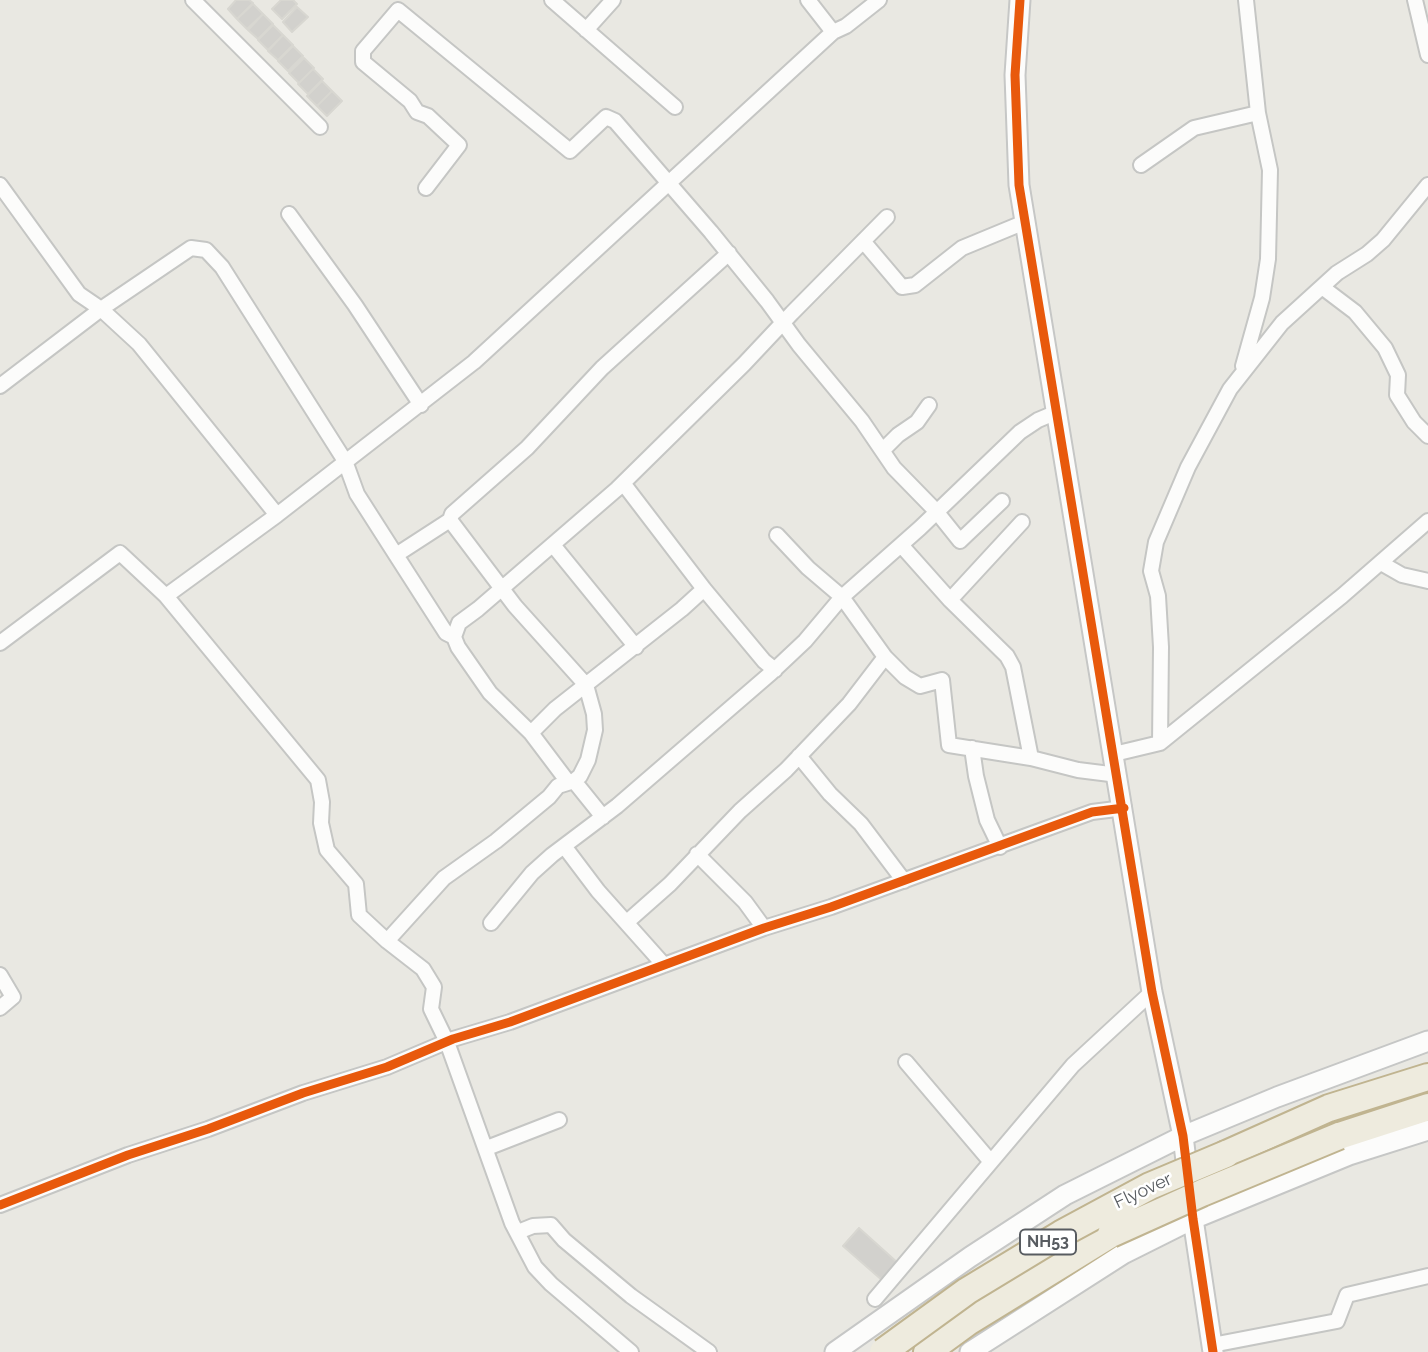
<!DOCTYPE html>
<html>
<head>
<meta charset="utf-8">
<style>
  body { margin:0 }
  canvas { display:block; background:#e9e8e2 }
</style>
</head>
<body>
<canvas width="1428" height="1352"></canvas>
<script>
const c = document.querySelector('canvas').getContext('2d');
c.lineJoin = 'round';
function fill(path, color) { c.fillStyle = color; c.fill(path, 'evenodd'); }
const toPath = rows => new Path2D(rows.map(r => 'M' + r).join(''));
function strokePath(path, color, width, dash) { c.strokeStyle = color; c.lineWidth = width; c.lineCap = dash ? 'butt' : 'round'; c.setLineDash(dash || []); c.stroke(path); }
function label(font, color, halo, rows, align = 'center') {
  c.font = font + ' Raleway,sans-serif'; c.lineWidth = 5; c.setLineDash([]); c.textBaseline = 'middle'; c.strokeStyle = halo; c.fillStyle = color; for (const [text, x, y, turn = 0] of rows) {
    c.save(); c.translate(x, y); c.rotate((+turn || 0) * Math.PI / 180); c.textAlign = isNaN(turn) ? turn : align; if (halo) c.strokeText(text, 0, 0); c.fillText(text, 0, 0); c.restore();
  }
}
const building = toPath([
  [236,0,249,0,253,3,237,19,228,9,236,0],
  [281,0,293,0,297,4,282,19,272,9,281,0],
  [253,4,263,14,247,29,237,19,253,4],
  [297,7,308,17,292,32,283,22,297,7],
  [263,14,273,24,258,39,248,30,263,14],
  [273,25,283,35,268,50,258,40,273,25],
  [283,35,293,45,278,60,268,51,283,35],
  [293,46,303,56,288,71,278,61,293,46],
  [304,58,314,68,299,83,289,73,304,58],
  [313,69,323,79,308,94,298,84,313,69],
  [322,81,332,91,317,106,307,96,322,81],
  [332,91,342,101,327,116,317,106,332,91],
  [859,1228,899,1264,883,1281,843,1246,859,1228]
]);
const street = toPath([
  [193,0,320,127],
  [552,0,675,107],
  [808,0,833,32],
  [1415,0,1428,55],
  [586,30,613,0],
  [1141,165,1194,128,1258,113],
  [0,185,79,294,101,309,139,344,277,515],
  [426,188,459,145,428,116,417,112,410,101,363,62,363,51,398,10,570,151,606,117,615,121,711,232,767,301,799,345,862,421,894,468,936,511,960,541,1002,501],
  [289,214,355,305,421,405],
  [863,241,902,287,915,285,962,248,1025,222],
  [1322,287,1355,312,1385,348,1398,375,1397,395,1414,422,1428,436],
  [1243,366,1262,298,1268,259,1270,170,1258,113,1246,0],
  [0,386,101,309,191,248,206,250,222,267,345,461,357,494,396,555,446,633,454,637],
  [883,450,898,435,917,422,929,405],
  [623,483,704,589,764,661,775,670],
  [777,535,808,568,842,597,885,657,905,677,920,686,942,680,949,745,1031,758,1078,770,1118,775],
  [553,545,636,647],
  [901,545,950,600,1007,656,1013,667,1031,758],
  [396,555,450,520,452,514,527,448,602,368,729,253],
  [1381,563,1402,575,1428,581],
  [166,596,277,515,474,362,833,32,846,26,879,0],
  [950,600,1022,522],
  [0,643,120,553,166,596,318,780,322,802,321,823,327,850,356,884,359,915,387,941,423,969,434,987,431,1009,447,1042,512,1223,535,1267,551,1284,631,1352],
  [531,733,555,709,682,609,704,589],
  [1160,743,1161,647,1158,596,1151,571,1156,542,1188,467,1230,389,1282,323,1337,273,1367,254,1383,240,1428,185],
  [972,748,976,776,987,820,1000,847],
  [1114,754,1160,743,1342,596,1428,521],
  [799,756,830,794,861,824,904,881],
  [574,781,603,817],
  [568,782,531,733,490,693,458,647,454,637,459,623,478,609,617,489,744,364,792,313,887,217],
  [564,846,598,891,664,965],
  [697,854,745,902,764,928],
  [627,922,670,884,740,811,786,770,849,704,885,657],
  [491,923,532,873,552,855,617,806,771,673,805,641,842,597,920,528,1020,432,1038,420,1057,412],
  [387,941,444,878,496,841,549,797,558,786,574,781,580,776,588,760,595,730,594,714,586,685,515,606,450,520],
  [0,975,13,997,0,1008],
  [906,1062,991,1162],
  [487,1148,559,1120],
  [0,1205,128,1155,208,1129,303,1093,387,1067,453,1039,510,1022,764,928,831,907,1092,812,1124,808],
  [518,1232,533,1226,551,1225,564,1240,631,1296,709,1352],
  [875,1299,1073,1065,1152,992],
  [1212,1345,1337,1321,1347,1295,1428,1276]
]);
const secondary = toPath([
  [1020,0,1015,75,1019,185,1152,992,1183,1136,1193,1219,1213,1352],
  [835,1352,970,1257,1065,1195,1183,1136,1277,1097,1428,1041],
  [970,1352,1123,1254,1193,1219,1349,1155,1428,1130]
]);
const highway = toPath([
  [1339,1136,1428,1107],
  [1226,1154,1329,1108,1428,1077],
  [927,1352,968,1322,1111,1234]
]);
const highwayBridge = toPath([
  [1111,1234,1202,1193,1339,1136],
  [883,1352,967,1291,1061,1234,1150,1186,1226,1154]
]);
const cycleway = toPath([
  [1020,0,1015,75,1019,185,1152,992,1183,1136,1193,1219,1213,1352],
  [0,1205,128,1155,208,1129,303,1093,387,1067,453,1039,510,1022,764,928,831,907,1092,812,1124,808]
]);
const shields = [
  [1048,1242,56]
];
const shieldNames = [
  ["NH53",1048,1242]
];
const streetNames = [
  ["Flyover",1143,1191,-25]
];
fill(building, '#d2d1cd');
strokePath(building, '#d8d7d1', 2);
strokePath(street, '#c5c6c4', 18);
strokePath(secondary, '#c6c7c6', 23);
strokePath(highway, '#c0b490', 30);
strokePath(street, '#fcfcfb', 14);
strokePath(secondary, '#fcfcfb', 19);
strokePath(highway, '#eeebde', 26);
strokePath(highwayBridge, '#c0b490', 30, []);
strokePath(highwayBridge, '#eeebde', 26);
strokePath(cycleway, '#e8590c', 9);
for (const [x, y, w] of shields) { const box = new Path2D(); box.roundRect(x - w / 2, y - 12.5, w, 25, 5); c.fillStyle = '#fff'; c.fill(box); strokePath(box, '#585c61', 2); }
label('bold 16px', '#585c61', null, shieldNames);
label('18px', '#585c61', '#fff', streetNames);
</script>
</body>
</html>
